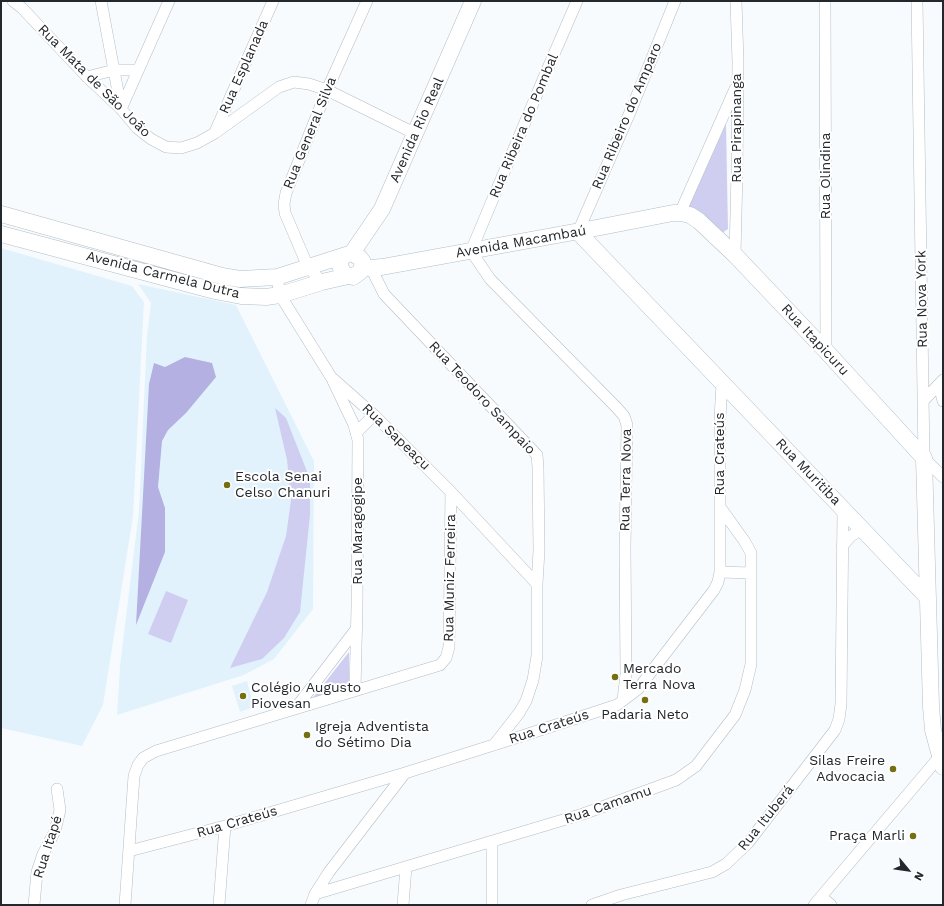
<!DOCTYPE html>
<html>
<head>
<meta charset="utf-8">
<style>
  body { margin:0 }
  #map { position:relative; width:944px; height:906px; overflow:hidden; background:#f8fbfd; font-family:"Work Sans",sans-serif }
  canvas { display:block }
  .frame { position:absolute; inset:0; border:2px solid #23282c; pointer-events:none }
  .north { position:absolute; left:888px; top:850px; width:40px; height:40px; -webkit-text-stroke:3px #fff; paint-order:stroke; rotate:119deg; font-size:11px; font-weight:700; line-height:16px; text-align:center; color:#23282c }
  .north::after { content:''; display:block; margin:auto; width:14px; height:18px; background:#23282c; clip-path:polygon(50% 0,100% 100%,50% 72%,0 100%) }
</style>
</head>
<body>
<div id="map">
<canvas width="944" height="906"></canvas>
<div class="frame"></div>
<div class="north">N</div>
</div>
<script>
const c = document.querySelector('canvas').getContext('2d');
c.lineJoin = 'round';
function fill(path, color) { c.fillStyle = color; c.fill(path, 'evenodd'); }
const toPath = rows => new Path2D(rows.map(r => 'M' + r).join(''));
function strokePath(path, color, width, dash) { c.strokeStyle = color; c.lineWidth = width; c.lineCap = dash ? 'butt' : 'round'; c.setLineDash(dash || []); c.stroke(path); }
function label(font, color, halo, rows, align = 'center') {
  c.font = font + ' "Work Sans",sans-serif'; c.lineWidth = 4; c.setLineDash([]); c.textBaseline = 'middle'; c.strokeStyle = halo; c.fillStyle = color; for (const [text, x, y, turn = 0] of rows) {
    c.save(); c.translate(x, y); c.rotate((+turn || 0) * Math.PI / 180); c.textAlign = isNaN(turn) ? turn : align; if (halo) c.strokeText(text, 0, 0); c.fillText(text, 0, 0); c.restore();
  }
}
const built = toPath([
  [1,248,132,286,144,302,133,516,103,705,82,746,1,728],
  [138,284,236,305,314,461,313,609,274,659,244,675,117,715,120,666,139,510,147,335,151,303],
  [247,681,254,707,240,712,232,686]
]);
const green = toPath([
  [726,124,728,229,722,233,716,232,689,206],
  [275,408,286,418,310,479,310,515,300,612,284,638,262,659,230,668,267,592,286,536,291,500,287,460],
  [166,591,188,600,171,643,148,634],
  [349,652,349,684,312,699]
]);
const forest = toPath([
  [185,357,212,363,216,377,186,413,168,430,162,441,158,487,165,508,165,552,136,625,149,384,154,363,165,367]
]);
const street = toPath([
  [13,1,22,8,87,77,121,109,137,128,151,139,166,147,181,148,197,143,215,133,279,87,294,82,309,84,327,90,416,134],
  [101,1,121,108],
  [577,1,545,75,471,251,490,279,617,408,624,416,627,425,625,549,626,674,623,700],
  [825,1,826,351],
  [917,1,924,458,943,477],
  [87,77,114,70,137,70],
  [121,109,169,1],
  [215,132,273,1],
  [680,213,735,89],
  [578,232,631,110,675,1],
  [735,255,737,172,738,62,736,1],
  [371,268,384,294,537,455,538,467,539,551,537,584,537,656,533,680,526,701,519,713,494,745],
  [277,277,280,295,331,377,374,415,451,492,537,584],
  [322,282,308,267,285,213,284,204,286,193,327,90,367,1],
  [333,381,354,425,358,440,357,607,355,690],
  [939,385,943,401],
  [924,400,943,380],
  [357,432,374,415],
  [842,546,851,536,862,529],
  [720,572,751,573],
  [295,709,357,628],
  [129,851,225,826,405,773,525,735,617,705,638,689,714,590,718,582,720,572,720,418,722,384],
  [315,894,583,814,676,780,696,766,735,715,745,690,751,664,751,553,745,542,720,507],
  [822,897,831,905],
  [34,905,37,872,43,854,55,831,60,810,57,789],
  [125,905,134,776,138,765,143,758,156,751,440,665,446,658,449,647,451,492],
  [219,905,225,826],
  [311,905,315,894,329,872,405,773],
  [403,905,406,867],
  [492,905,492,842],
  [592,905,621,895,712,872,726,864,748,843,835,730,839,719,841,704,843,509],
  [814,905,940,756,943,755]
]);
const secondary = toPath([
  [1,214,222,276,240,279,277,277,352,253,360,258,363,262,361,271,353,277,344,274,340,266,340,261,343,257],
  [578,232,928,598],
  [1,234,215,291,241,296,266,297,280,295,322,282,348,276],
  [352,253,382,209,473,1],
  [363,267,371,268,382,267,596,228,673,213,680,213,690,215,699,221,735,255,826,351,924,458,931,707,933,730,943,767]
]);
const markers = [
  [227,485,4,"#747011"],
  [615,677,4,"#747011"],
  [243,696,4,"#747011"],
  [645,700,4,"#747011"],
  [307,735,4,"#747011"],
  [893,769,4,"#747011"],
  [913,836,4,"#747011"]
];
const streetNames = [
  ["Rua Esplanada",244,67,-66],
  ["Rua Mata de São João",94,81,45],
  ["Rua Ribeiro do Amparo",627,116,-67],
  ["Rua Ribeira do Pombal",524,126,-67],
  ["Rua Pirapinanga",737,128,-90],
  ["Avenida Rio Real",417,130,-66],
  ["Rua General Silva",310,133,-68],
  ["Rua Olindina",826,176,-90],
  ["Avenida Macambaú",521,242,-10],
  ["Avenida Carmela Dutra",163,275,14],
  ["Rua Nova York",922,299,-91],
  ["Rua Itapicuru",815,340,47],
  ["Rua Teodoro Sampaio",482,398,47],
  ["Rua Sapeaçu",396,437,44],
  ["Rua Crateús",720,454,-90],
  ["Rua Muritiba",808,472,46],
  ["Rua Terra Nova",626,480,-89],
  ["Rua Maragogipe",358,531,-90],
  ["Rua Muniz Ferreira",450,578,-89],
  ["Rua Crateús",549,727,-18],
  ["Rua Camamu",608,805,-19],
  ["Rua Ituberá",766,818,-51],
  ["Rua Crateús",237,822,-16],
  ["Rua Itapé",48,847,-72]
];
const poiNames = [
  ["Escola Senai",235,477],
  ["Celso Chanuri",235,493],
  ["Mercado",623,669],
  ["Terra Nova",623,685],
  ["Colégio Augusto",251,688],
  ["Piovesan",251,704],
  ["Padaria Neto",645,715,"center"],
  ["Igreja Adventista",315,727],
  ["do Sétimo Dia",315,743],
  ["Silas Freire",885,761,"right"],
  ["Advocacia",885,777,"right"],
  ["Praça Marli",905,836,"right"]
];
fill(built, '#e1f2fd');
fill(green, '#d0cef0');
fill(forest, '#b4b0e1');
strokePath(street, '#b1bec7', 12);
strokePath(secondary, '#b1bec7', 17);
strokePath(street, '#fff', 11);
strokePath(secondary, '#fff', 16);
for (const [x, y, r, color] of markers) { const dot = new Path2D(); dot.arc(x, y, r, 0, 2 * Math.PI); c.fillStyle = color; c.fill(dot); strokePath(dot, '#fff', 1.5); }
label('14px', '#23282c', '#fff', streetNames);
label('14px', '#23282c', '#fff', poiNames, 'left');
</script>
</body>
</html>
